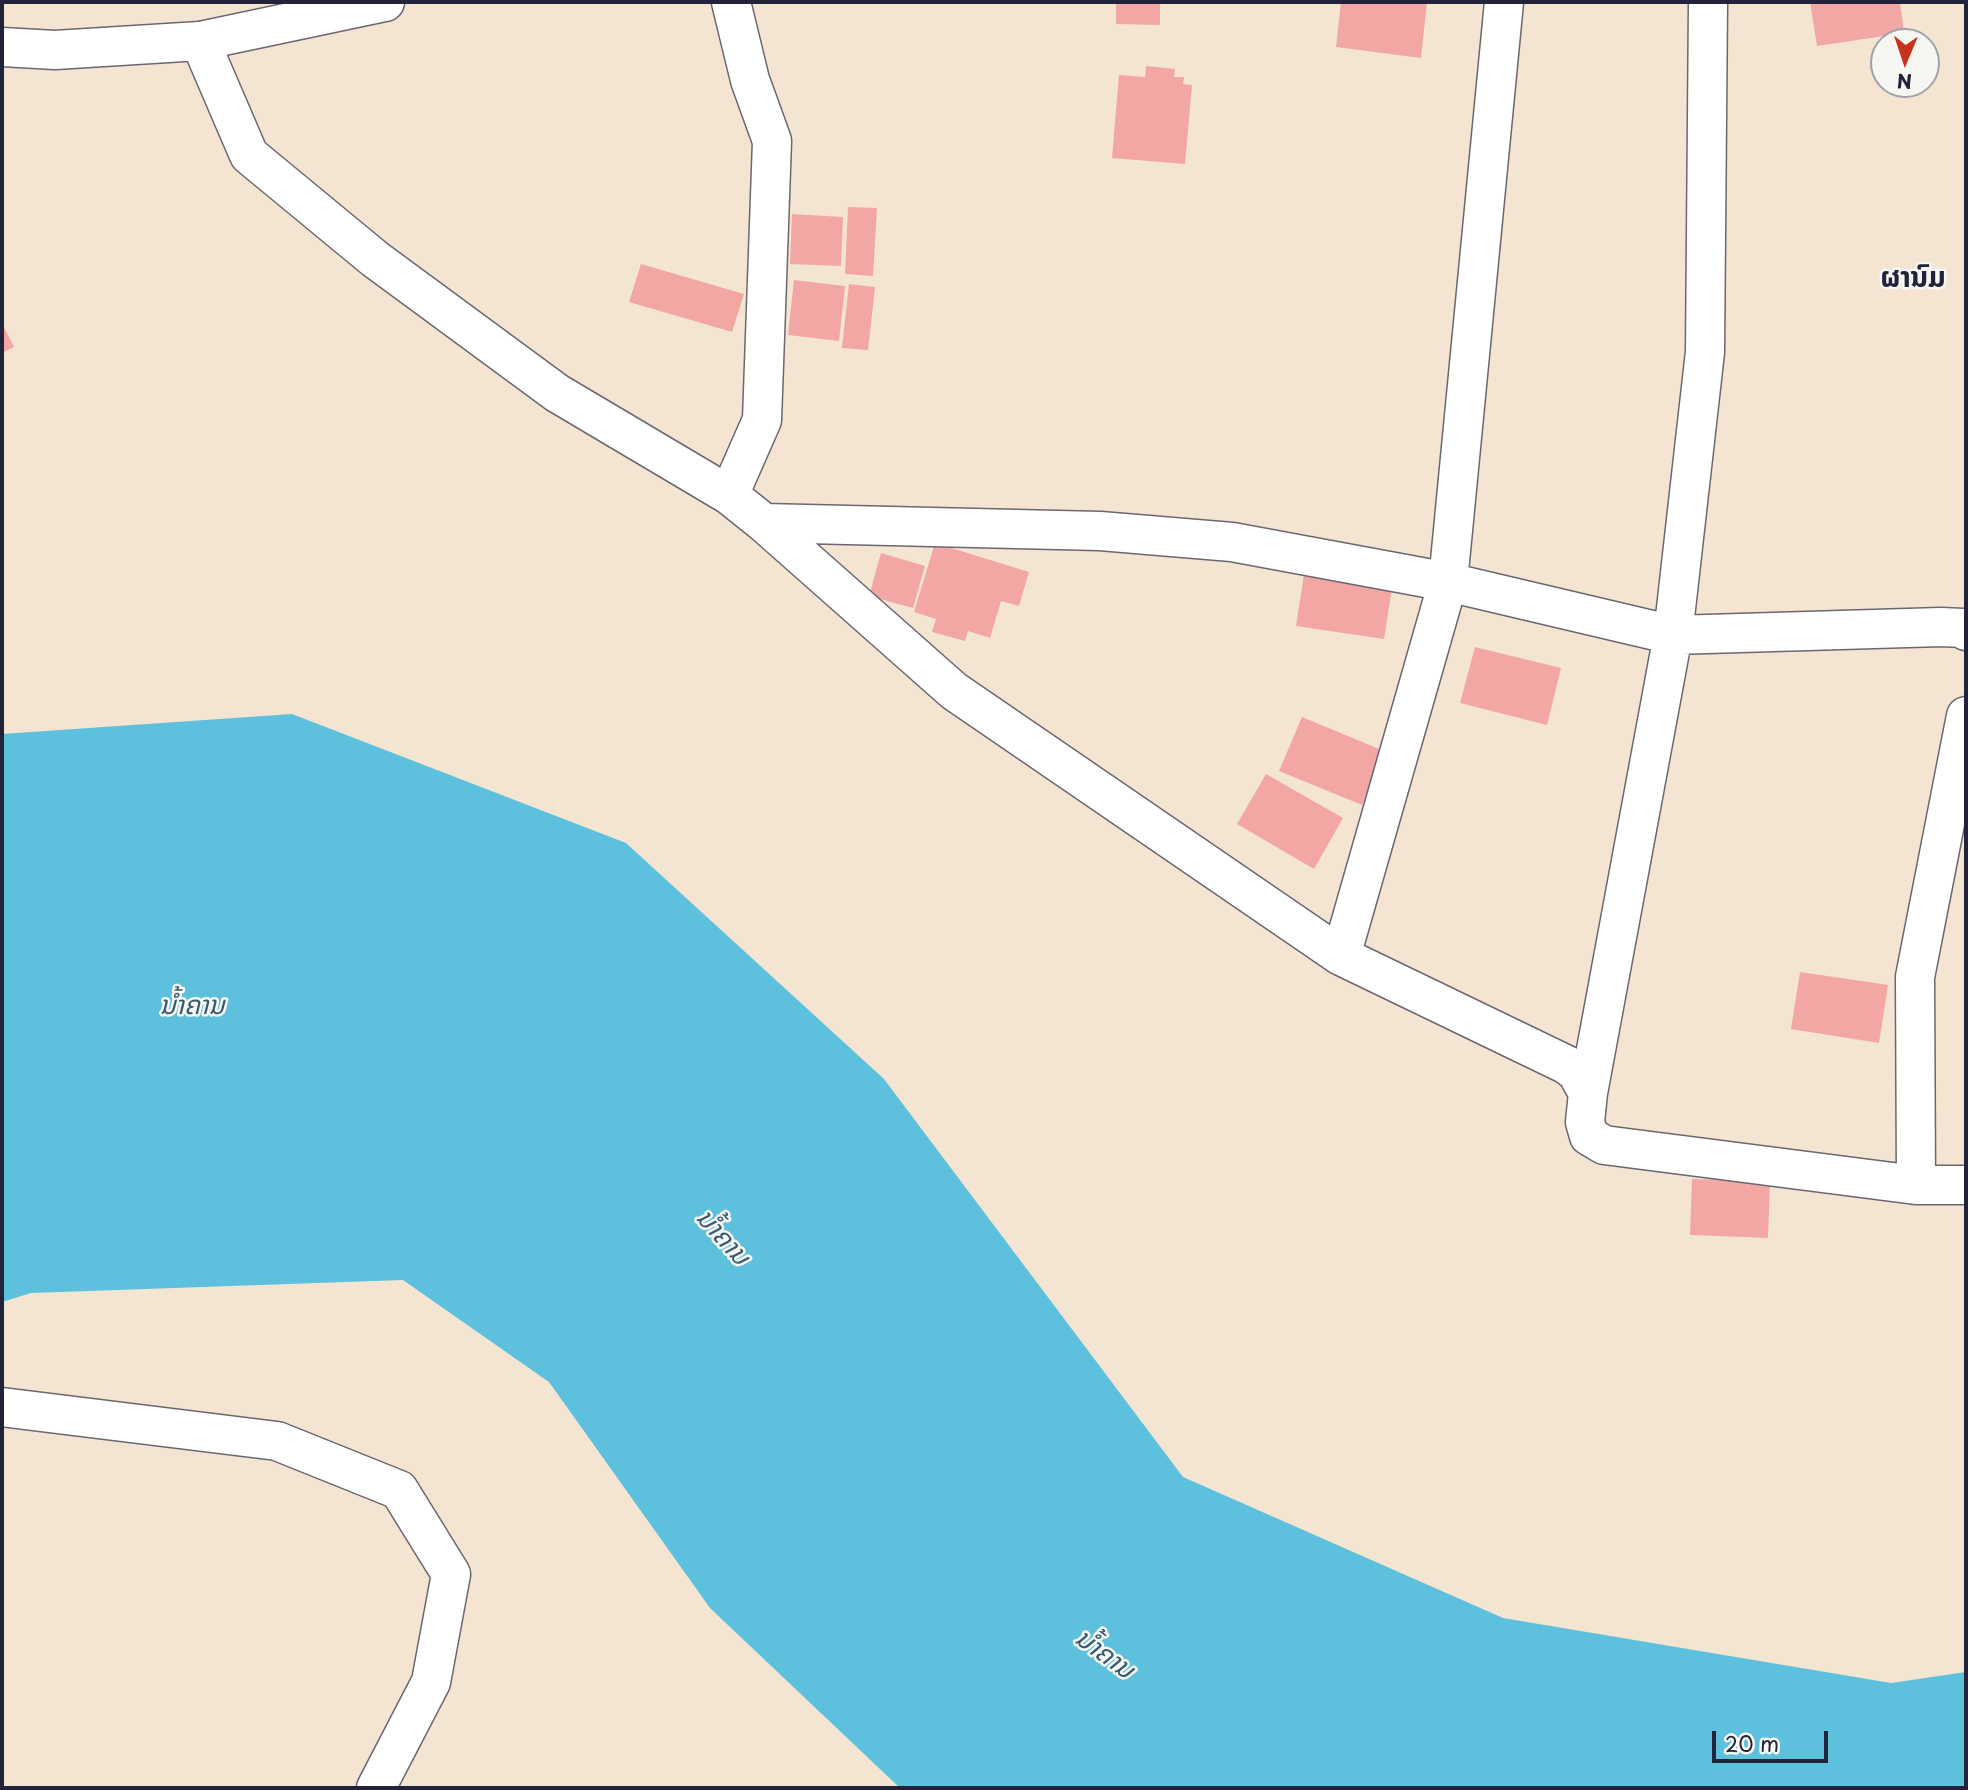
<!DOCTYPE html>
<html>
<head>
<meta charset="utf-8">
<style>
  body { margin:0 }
  #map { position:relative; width:1968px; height:1790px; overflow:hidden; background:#f4e5d2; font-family:"Playpen Sans",sans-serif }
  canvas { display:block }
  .frame { position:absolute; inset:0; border:4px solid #22223b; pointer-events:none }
  .north { position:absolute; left:1870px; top:28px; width:70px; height:70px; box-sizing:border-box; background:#f6f6f2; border:2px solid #a1a1a9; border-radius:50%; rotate:182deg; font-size:19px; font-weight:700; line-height:28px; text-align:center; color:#22223b }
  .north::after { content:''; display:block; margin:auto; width:24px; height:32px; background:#c8321e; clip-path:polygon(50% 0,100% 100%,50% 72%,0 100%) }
  .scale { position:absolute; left:1712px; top:1731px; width:116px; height:32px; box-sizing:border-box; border:4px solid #22223b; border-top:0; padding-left:9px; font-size:21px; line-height:24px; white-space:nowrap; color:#22223b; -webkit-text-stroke:5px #f6f6f2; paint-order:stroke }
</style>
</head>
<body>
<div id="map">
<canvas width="1968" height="1790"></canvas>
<div class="frame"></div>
<div class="north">N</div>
<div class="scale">20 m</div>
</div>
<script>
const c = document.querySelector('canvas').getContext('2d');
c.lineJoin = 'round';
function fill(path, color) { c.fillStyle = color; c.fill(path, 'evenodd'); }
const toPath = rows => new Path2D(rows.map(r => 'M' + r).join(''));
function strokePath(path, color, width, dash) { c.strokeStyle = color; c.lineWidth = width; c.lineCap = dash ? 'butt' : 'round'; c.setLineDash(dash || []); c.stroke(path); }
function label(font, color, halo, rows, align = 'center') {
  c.font = font + ' "Playpen Sans","Noto Sans Lao",sans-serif'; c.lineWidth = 5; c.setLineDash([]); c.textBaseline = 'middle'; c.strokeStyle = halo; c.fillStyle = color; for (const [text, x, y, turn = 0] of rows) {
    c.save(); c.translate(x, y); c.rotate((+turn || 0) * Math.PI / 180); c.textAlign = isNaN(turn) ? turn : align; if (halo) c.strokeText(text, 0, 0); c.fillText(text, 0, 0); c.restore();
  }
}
const water = toPath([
  [292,714,626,843,884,1079,1183,1477,1503,1618,1891,1683,1966,1672,1966,1788,900,1788,710,1608,549,1382,403,1280,31,1293,2,1302,2,734]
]);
const building = toPath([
  [1116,2,1160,2,1160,25,1116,24],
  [1341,2,1427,2,1421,58,1336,47],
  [1810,2,1900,2,1904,33,1817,46],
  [1146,66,1175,69,1174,77,1184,77,1183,84,1192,85,1185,164,1112,158,1119,75,1145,77],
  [848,207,877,208,873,276,845,274],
  [792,214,843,217,841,266,790,264],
  [641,264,744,294,732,332,629,302],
  [794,280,845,286,839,341,788,335],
  [849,284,875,287,868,350,842,348],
  [2,323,14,347,2,353],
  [935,543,1029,572,1019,606,1001,601,990,638,968,631,965,641,932,632,936,619,914,612],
  [881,553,925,566,913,608,869,596],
  [1305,568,1393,582,1384,639,1296,626],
  [1475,647,1561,668,1547,725,1460,703],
  [1302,717,1384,751,1362,805,1279,771],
  [1266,774,1343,818,1314,869,1237,824],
  [1800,972,1888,985,1879,1043,1791,1029],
  [1692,1179,1770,1181,1768,1238,1690,1235]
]);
const street = toPath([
  [200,41,249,155,375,259,557,393,729,495,764,523,954,691,1341,956,1567,1065,1577,1073,1588,1093,1585,1122,1589,1136,1604,1145,1916,1185,1966,1185],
  [729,495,762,420,772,141,750,80,731,2],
  [764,523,1100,531,1232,542,1448,582,1673,635,1941,627,1963,628,1966,631],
  [1341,956,1448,582,1504,2],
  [1588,1093,1673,635,1705,352,1708,2],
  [1916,1185,1915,977,1966,716],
  [2,1407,277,1441,399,1490,451,1574,431,1682,376,1788]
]);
const secondary = toPath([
  [2,47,55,50,200,41,385,2]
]);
const waterNames = [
  ["ນ້ຳຄານ",192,1007],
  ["ນ້ຳຄານ",722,1238,48],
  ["ນ້ຳຄານ",1104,1655,36]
];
const quarterNames = [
  ["ຜານົມ",1913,279]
];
fill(water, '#5dc0dc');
fill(building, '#f2a7a5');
strokePath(street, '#6c6670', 41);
strokePath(secondary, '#6c6670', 41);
strokePath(street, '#fff', 38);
strokePath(secondary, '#fff', 38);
label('italic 26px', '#375973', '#f6f6f2', waterNames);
label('bold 28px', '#22223b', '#f6f6f2', quarterNames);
</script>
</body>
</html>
